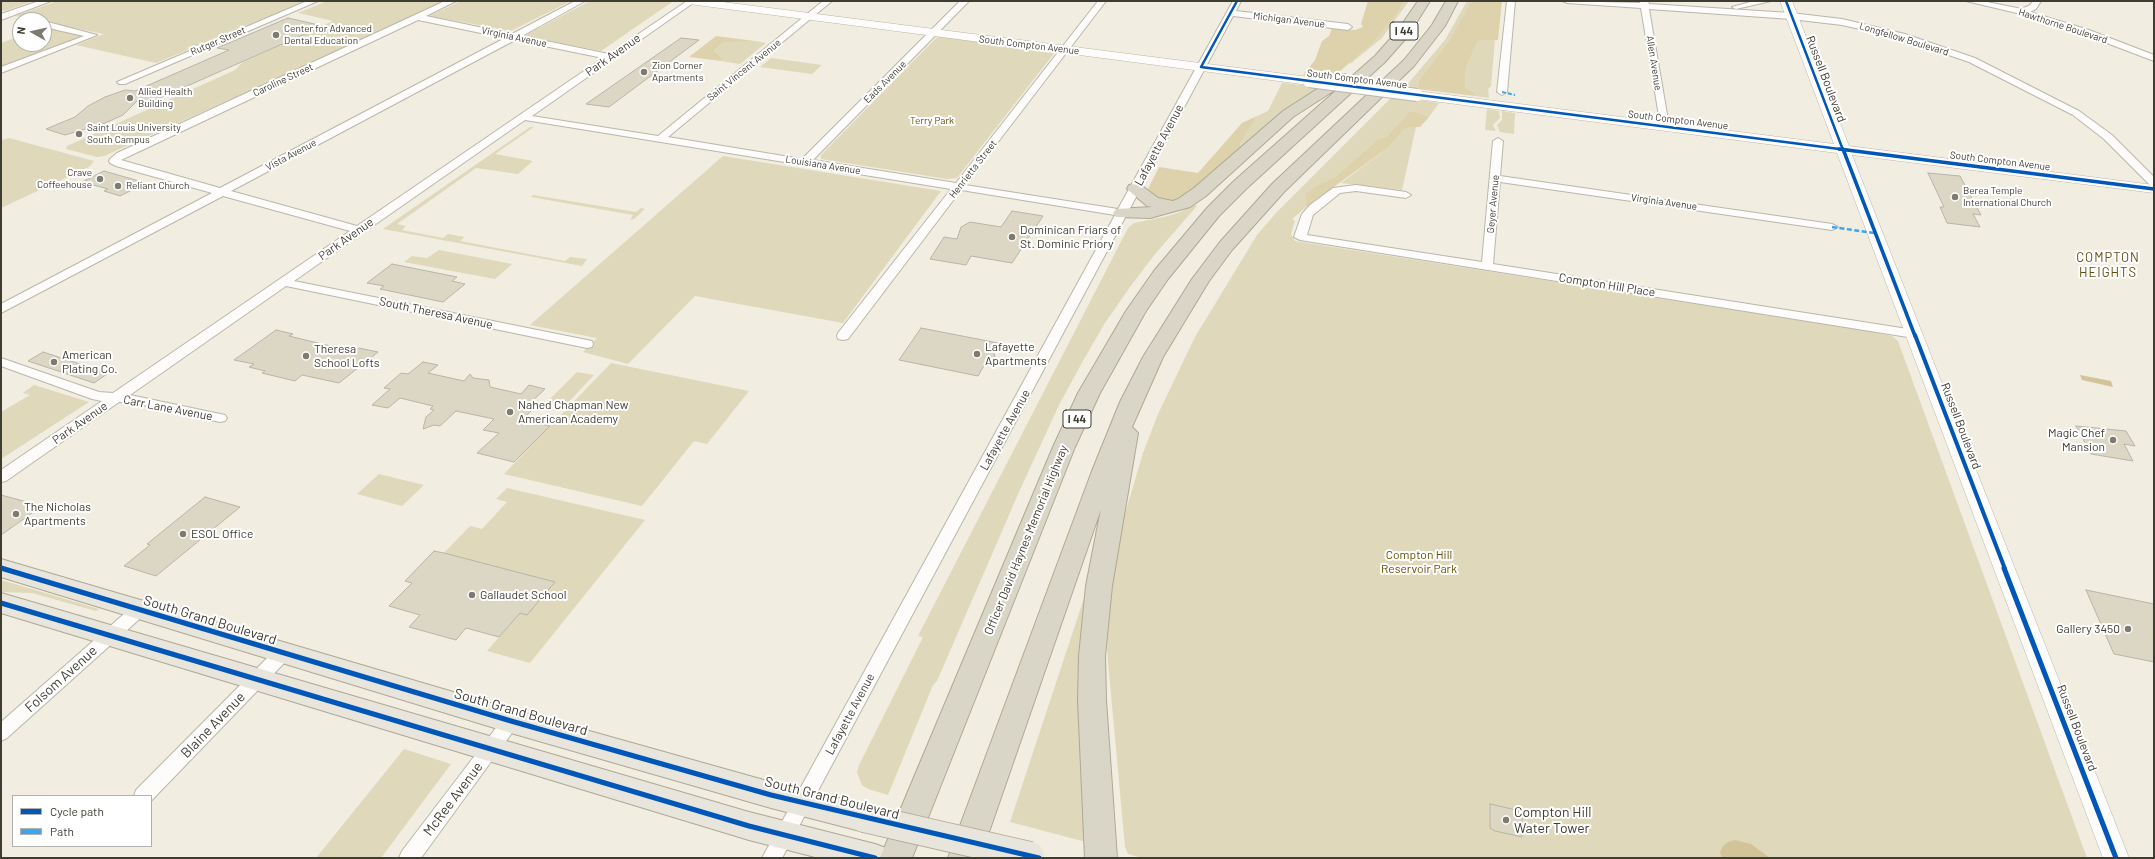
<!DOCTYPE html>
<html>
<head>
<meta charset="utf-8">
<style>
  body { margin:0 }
  #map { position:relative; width:2155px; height:859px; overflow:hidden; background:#f1ede0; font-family:Barlow,sans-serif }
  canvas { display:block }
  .frame { position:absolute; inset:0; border:2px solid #3f3c32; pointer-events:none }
  .legend { position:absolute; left:12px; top:795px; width:140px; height:52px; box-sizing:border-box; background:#fff; border:1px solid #b2b1ad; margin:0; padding:5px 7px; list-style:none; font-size:12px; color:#3f3c32 }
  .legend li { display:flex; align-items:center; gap:8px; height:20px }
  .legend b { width:20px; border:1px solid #b2b1ad }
  .north { position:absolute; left:12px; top:12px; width:40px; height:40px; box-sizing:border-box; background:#fff; border:1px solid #b2b1ad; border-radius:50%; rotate:278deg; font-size:11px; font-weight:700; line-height:16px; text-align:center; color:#3f3c32 }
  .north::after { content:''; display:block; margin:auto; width:14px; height:18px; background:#7d7a6f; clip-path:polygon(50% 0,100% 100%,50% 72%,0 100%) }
</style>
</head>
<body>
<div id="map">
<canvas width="2155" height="859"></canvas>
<div class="frame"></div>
<ul class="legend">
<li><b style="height:5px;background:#0057b8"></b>Cycle path</li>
<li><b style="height:5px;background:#3fa4eb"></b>Path</li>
</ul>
<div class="north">N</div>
</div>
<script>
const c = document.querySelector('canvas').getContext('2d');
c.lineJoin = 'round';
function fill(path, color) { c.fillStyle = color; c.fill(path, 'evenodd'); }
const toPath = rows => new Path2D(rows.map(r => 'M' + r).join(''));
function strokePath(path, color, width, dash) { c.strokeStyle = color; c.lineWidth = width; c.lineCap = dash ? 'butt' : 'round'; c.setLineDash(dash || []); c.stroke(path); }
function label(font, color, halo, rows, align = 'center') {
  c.font = font + ' Barlow,sans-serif'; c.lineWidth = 4; c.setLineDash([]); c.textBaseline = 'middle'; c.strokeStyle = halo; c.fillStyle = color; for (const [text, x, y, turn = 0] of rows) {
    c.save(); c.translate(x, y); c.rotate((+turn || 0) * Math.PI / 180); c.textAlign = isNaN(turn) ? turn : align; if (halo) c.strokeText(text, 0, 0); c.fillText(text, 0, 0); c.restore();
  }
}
const green = toPath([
  [1,1,33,1,5,11,1,10],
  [57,1,306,1,156,63,76,45,104,34,44,22,44,20,15,16],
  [327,1,450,1,104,156,97,157,66,149,67,146,235,70,243,62,333,21,298,13],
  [461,1,571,1,511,31,429,16],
  [590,1,668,1,672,2,601,51,524,36],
  [1404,1,1409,1,1382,38,1350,64,1350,61,1371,43,1397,14],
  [1467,1,1472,1,1471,5,1451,38,1419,80,1417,89,1406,86,1445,40],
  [50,25,93,35,1,70,1,43,20,36,20,44,44,44,44,27],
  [941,36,1055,52,957,178,947,179,821,159,821,155,936,38],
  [1495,40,1491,86,1488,89,1489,98,1475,96,1474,92,1465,88,1466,68,1478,41],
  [732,41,755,41,766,43,740,64,721,61,723,59,714,50,724,42],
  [771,58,822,65,812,74,760,67],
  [1282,83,1323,87,1242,151,1240,144,1257,116,1268,111],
  [1393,96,1439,103,1429,117,1417,112,1410,111,1387,136,1377,140,1335,177,1315,186,1307,194,1306,207,1292,219,1295,221,1291,234,1295,241,1868,331,1892,336,1898,341,2087,858,1142,858,1128,854,1125,847,1107,651,1108,626,1119,534,1143,453,1158,414,1195,337,1257,235,1276,213],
  [1487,109,1499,111,1500,118,1493,125,1496,131,1485,130],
  [1502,111,1515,113,1514,134,1500,132,1497,125,1502,120],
  [530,127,534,127,495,154,533,161,518,174,476,168,397,224,406,226,402,230,443,238,448,234,465,237,460,241,565,261,570,257,587,259,582,266,383,229],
  [1412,127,1416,127,1402,190,1341,183,1389,147,1404,130],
  [9,138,94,161,89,167,1,208,1,140],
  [723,156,941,191,843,323,695,296,628,364,583,352,597,338,530,325],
  [533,195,636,212,641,208,645,209,634,219,630,220,633,215,531,197],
  [1193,204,1197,206,1155,254,1130,287,1105,323,1084,359,1059,405,1019,492,937,681,933,685,888,795,868,789,862,785,859,778,857,772,859,765,923,637,918,636,1128,228,1134,223,1168,216,1180,212],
  [439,250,512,264,495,279,404,262,412,256,427,258],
  [611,363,749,391,707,444,694,441,642,506,504,474],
  [577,372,594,375,564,407,546,403],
  [34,385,89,402,1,459,1,412,30,395,23,393],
  [379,474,424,485,402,506,357,494],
  [507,488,645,520,530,663,487,651,520,613,444,553,470,526,482,529,507,502,496,499],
  [1,580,35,590,99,609,96,611,32,593,1,592],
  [1086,592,1090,843,1010,822],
  [404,749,451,764,381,858,316,858]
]);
const forest = toPath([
  [1368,1,1404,1,1397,14,1371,44,1331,79,1303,75,1315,60,1322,41,1329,36,1332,28,1355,30,1363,27,1361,24],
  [1472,1,1502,1,1498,40,1478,41,1466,68,1465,88,1474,92,1475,96,1417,89,1419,80,1451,38],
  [716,36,755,41,724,42,714,50,723,59,721,61,689,57],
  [1410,111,1417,112,1429,117,1420,127,1412,127,1404,130,1389,147,1306,207,1306,194,1315,186,1335,177,1377,140,1387,136],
  [1257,116,1240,144,1242,151,1185,196,1177,200,1169,201,1153,197,1147,191,1159,167,1198,173,1242,123]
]);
const water = toPath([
  [2080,375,2111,381,2113,387,2082,380],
  [1735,840,1751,844,1770,858,1722,858,1720,852,1723,846,1728,842]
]);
const building = toPath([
  [288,18,323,26,144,105,139,99,123,115,103,124,65,135,46,129,75,117,88,106,105,97,125,90,135,91,229,50,217,48,288,18],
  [681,38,699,40,609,107,586,104,681,38],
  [104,171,146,183,120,196,104,191,108,189,82,182,104,171],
  [1928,173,1960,176,1981,215,1973,214,1980,227,1947,223,1940,207,1944,207,1928,173],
  [1012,211,1043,216,1012,263,971,256,966,265,930,259,944,237,957,239,961,227,970,222,1001,227,1012,211],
  [392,264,457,277,452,281,465,284,443,302,380,289,384,286,367,283,392,264],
  [921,328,998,343,993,350,996,360,986,362,978,376,899,360,921,328],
  [276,330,293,334,289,336,322,344,355,351,359,348,378,352,339,383,302,375,295,381,262,373,265,371,249,367,254,364,234,360,276,330],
  [43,352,86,366,110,372,94,383,28,361,43,352],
  [423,362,438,365,428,373,464,381,470,374,473,378,489,380,490,387,521,394,529,385,545,389,527,406,534,408,522,420,550,426,514,462,477,453,499,433,483,430,494,419,456,411,440,426,434,425,423,429,426,417,434,410,430,409,433,406,400,398,388,408,372,405,390,389,384,388,401,373,408,374,423,362],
  [2076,426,2126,431,2135,446,2124,444,2133,461,2091,454,2076,426],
  [1,495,42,506,1,535,1,495],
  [205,497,240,507,156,576,124,566,150,545,147,544,205,497],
  [434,551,444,553,555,582,527,615,520,613,499,637,466,628,456,640,409,627,420,615,389,606,412,583,405,581,434,551],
  [2086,590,2154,604,2154,662,2114,654,2086,590],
  [1490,804,1516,810,1522,813,1522,837,1495,831,1490,828,1490,804]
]);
const street = toPath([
  [39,1,51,1,1,20,1,14,39,1],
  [307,1,318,1,125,84,119,84,117,82,307,1],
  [445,1,456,1,426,16,512,34,575,1,585,1,522,36,609,54,687,1,696,1,532,116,658,136,823,1,832,1,668,137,802,159,960,1,969,1,813,160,956,183,1098,1,1106,1,965,185,1118,209,1233,1,1241,1,1236,11,1348,24,1352,27,1348,30,1233,16,782,858,762,858,1115,215,961,190,848,339,843,340,838,339,837,336,838,333,951,189,525,120,294,281,587,340,592,341,593,344,592,347,587,348,286,286,130,395,225,415,227,418,225,421,220,422,139,404,119,402,6,481,1,482,1,470,102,401,92,399,1,366,1,358,99,392,113,393,350,231,223,196,1,313,1,304,212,193,116,166,110,163,109,161,110,159,117,153,445,1],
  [418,20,505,38,220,188,121,160,418,20],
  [515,40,603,58,357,226,231,191,515,40],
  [1507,1,1515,1,1507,92,1502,95,1497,92,1507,1],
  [1563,1,1640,3,1640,1,1648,1,1649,4,1791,13,1842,19,1905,34,1975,58,2079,111,2112,135,2154,177,2154,186,2150,185,2104,139,2073,115,1969,62,1899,38,1842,25,1791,19,1649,9,1669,126,1667,128,1661,128,1641,8,1567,3,1563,1],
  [1754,1,1771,1,1736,9,1732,7,1754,1],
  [1966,1,1982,1,2022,9,2030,5,2033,1,2041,1,2036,9,2030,12,2089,30,2154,55,2154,61,2083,34,2021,14,1966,1],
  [44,21,97,35,1,73,1,67,84,36,44,27,44,21],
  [1498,138,1503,141,1500,176,1832,224,1838,227,1832,230,1500,182,1493,264,1914,330,1920,334,1914,338,1300,240,1294,237,1302,214,1310,205,1333,188,1356,185,1406,192,1411,195,1406,198,1356,191,1340,193,1313,215,1307,235,1482,262,1493,141,1498,138],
  [139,604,145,606,147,610,145,614,7,738,1,741,1,722,133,606,139,604],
  [283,646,289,648,292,653,289,658,151,801,151,796,134,796,136,790,277,648,283,646],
  [511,713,517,716,520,721,517,726,421,858,399,858,402,851,505,716,511,713]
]);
const secondary = toPath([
  [683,1,715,1,1309,77,1315,81,1309,85,689,4,683,1],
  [1780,1,1792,1,1849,146,2154,185,2154,193,1852,155,2129,858,2103,858,1837,153,1417,99,1411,95,1417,91,1834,144,1780,1]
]);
const primary = toPath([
  [1,559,511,709,771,782,864,804,875,808,879,818,875,828,864,832,771,808,511,733,1,577,1,559],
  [1,593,749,812,875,844,886,848,891,858,819,858,749,840,1,613,1,593]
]);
const highway = toPath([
  [1418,1,1430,1,1408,36,1385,62,1246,189,1219,216,1168,279,1146,311,1100,393,1075,447,912,858,880,858,1053,447,1078,393,1126,311,1154,271,1207,208,1234,181,1341,86,1293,117,1206,196,1190,207,1150,218,1116,217,1113,213,1116,209,1152,207,1147,206,1127,189,1129,185,1135,184,1141,185,1158,198,1173,201,1178,199,1194,188,1283,111,1339,75,1344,74,1351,77,1375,56,1398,30,1418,1],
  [1446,1,1458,1,1445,26,1414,66,1284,192,1232,250,1209,281,1163,357,1132,427,1138,433,1112,586,1105,656,1106,700,1117,858,1085,858,1078,700,1079,656,1086,586,1101,509,980,858,948,858,1092,471,1120,402,1143,357,1192,279,1220,242,1272,184,1404,60,1432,25,1446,1]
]);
const secondaryBridge = toPath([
  [1309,81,1417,95]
]);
const primaryBridge = toPath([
  [864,818,1030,856]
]);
const quietFar1 = toPath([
  [1502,92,1515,95]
]);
const quiet = toPath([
  [1832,227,1874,233]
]);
const cyclewayFar3 = toPath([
  [1237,1,1201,67,1847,150],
  [1786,1,1843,150]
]);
const cyclewayFar2 = toPath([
  [1839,149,2154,189],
  [1843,149,1915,336]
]);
const cyclewayFar1 = toPath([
  [1915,335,2005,569],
  [1,568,4,569]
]);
const cycleway = toPath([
  [1,568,511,721,771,795,1039,858],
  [2004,568,2116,858],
  [1,603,749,826,875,858]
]);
const markers = [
  [276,35,4,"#7d7a6f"],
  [644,72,4,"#7d7a6f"],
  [130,98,4,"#7d7a6f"],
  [79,134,4,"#7d7a6f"],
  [100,179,4,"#7d7a6f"],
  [118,186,4,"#7d7a6f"],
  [1955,197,4,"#7d7a6f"],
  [1012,237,4,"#7d7a6f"],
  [977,354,4,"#7d7a6f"],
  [306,356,4,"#7d7a6f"],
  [54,362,4,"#7d7a6f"],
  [510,412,4,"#7d7a6f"],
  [2113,440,4,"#7d7a6f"],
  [16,514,4,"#7d7a6f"],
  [183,534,4,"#7d7a6f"],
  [472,595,4,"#7d7a6f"],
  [2128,629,4,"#7d7a6f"],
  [1506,820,4,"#7d7a6f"]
];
const farStreetnames = [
  ["Michigan Avenue",1289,20,7],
  ["Hawthorne Boulevard",2063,26,18],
  ["Virginia Avenue",514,37,12],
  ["Longfellow Boulevard",1904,39,17],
  ["Rutger Street",218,41,-23],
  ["South Compton Avenue",1029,45,7],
  ["Allen Avenue",1654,63,81],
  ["Saint Vincent Avenue",744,70,-39],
  ["South Compton Avenue",1357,79,7],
  ["Caroline Street",283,80,-25],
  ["Eads Avenue",885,82,-45],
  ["South Compton Avenue",1678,120,7],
  ["Vista Avenue",291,155,-28],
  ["South Compton Avenue",2000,161,7],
  ["Louisiana Avenue",823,165,9],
  ["Henrietta Street",973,169,-52],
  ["Virginia Avenue",1664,202,8],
  ["Geyer Avenue",1493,204,-85]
];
const farPoinames = [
  ["Center for Advanced",284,29],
  ["Dental Education",284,41],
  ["Zion Corner",652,66],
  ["Apartments",652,78],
  ["Allied Health",138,92],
  ["Building",138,104],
  ["Saint Louis University",87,128],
  ["South Campus",87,140],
  ["Crave",92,173,"right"],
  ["Coffeehouse",92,185,"right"],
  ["Reliant Church",126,186],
  ["Berea Temple",1963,191],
  ["International Church",1963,203]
];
const farParknames = [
  ["Terry Park",932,121]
];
const shields = [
  [1404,31,28],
  [1077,419,28]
];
const shieldNames = [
  ["I 44",1404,31],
  ["I 44",1077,419]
];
const streetNames = [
  ["Park Avenue",613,55,-35],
  ["Russell Boulevard",1826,79,69],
  ["Lafayette Avenue",1159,145,-62],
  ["Park Avenue",346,239,-35],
  ["Compton Hill Place",1607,285,9],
  ["South Theresa Avenue",436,313,12],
  ["Carr Lane Avenue",168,408,11],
  ["Park Avenue",80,423,-35],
  ["Russell Boulevard",1961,426,69],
  ["Lafayette Avenue",1005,430,-61],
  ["Officer David Haynes Memorial Highway",1026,540,-68],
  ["Lafayette Avenue",850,714,-62],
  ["Russell Boulevard",2077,728,69]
];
const poiNames = [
  ["Dominican Friars of",1020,230],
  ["St. Dominic Priory",1020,244],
  ["Lafayette",985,347],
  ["Apartments",985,361],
  ["Theresa",314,349],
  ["School Lofts",314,363],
  ["American",62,355],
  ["Plating Co.",62,369],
  ["Nahed Chapman New",518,405],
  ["American Academy",518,419],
  ["Magic Chef",2105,433,"right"],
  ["Mansion",2105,447,"right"],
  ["The Nicholas",24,507],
  ["Apartments",24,521],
  ["ESOL Office",191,534],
  ["Gallaudet School",480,595],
  ["Gallery 3450",2120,629,"right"]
];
const parkNames = [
  ["Compton Hill",1419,555],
  ["Reservoir Park",1419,569]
];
const neighbourhoodNames = [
  ["COMPTON",2108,258],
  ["HEIGHTS",2108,273]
];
const nearStreetnames = [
  ["South Grand Boulevard",210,620,17],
  ["Folsom Avenue",61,679,-42],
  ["South Grand Boulevard",521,712,16],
  ["Blaine Avenue",213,725,-46],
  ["South Grand Boulevard",832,798,14],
  ["McRee Avenue",453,799,-53]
];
const nearPoinames = [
  ["Compton Hill",1514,812],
  ["Water Tower",1514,828]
];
fill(green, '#e0d8ba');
fill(forest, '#ded2ac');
fill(water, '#d2c498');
fill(building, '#dcd7c5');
strokePath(building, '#b7b4aa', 1);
strokePath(street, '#b9b7ac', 2);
strokePath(secondary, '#b9b7ac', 1);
strokePath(primary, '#aea894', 2);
strokePath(highway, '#aea894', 2);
fill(street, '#fdfcfa');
fill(secondary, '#fdfcfa');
fill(primary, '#e8e5dc');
fill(highway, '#dad6c7');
strokePath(secondaryBridge, '#b9b7ac', 14, []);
strokePath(primaryBridge, '#aea894', 30, []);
strokePath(secondaryBridge, '#fdfcfa', 12);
strokePath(primaryBridge, '#e8e5dc', 28);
strokePath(quietFar1, '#3fa4eb', 2, [4, 2]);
strokePath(quiet, '#3fa4eb', 2.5, [5, 2.5]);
strokePath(cyclewayFar3, '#0057b8', 2.5);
strokePath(cyclewayFar2, '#0057b8', 3.5);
strokePath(cyclewayFar1, '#0057b8', 4);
strokePath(cycleway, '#0057b8', 5);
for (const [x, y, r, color] of markers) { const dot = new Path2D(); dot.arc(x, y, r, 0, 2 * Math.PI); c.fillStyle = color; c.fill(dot); strokePath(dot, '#fff', 1.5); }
label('10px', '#3f3c32', '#fff', farStreetnames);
label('10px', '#3f3c32', '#fff', farPoinames, 'left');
label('10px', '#645208', '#fff', farParknames);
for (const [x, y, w] of shields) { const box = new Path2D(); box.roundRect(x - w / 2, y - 9, w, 18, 3); c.fillStyle = '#fff'; c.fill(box); strokePath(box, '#3f3c32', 1); }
label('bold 11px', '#3f3c32', null, shieldNames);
label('12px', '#3f3c32', '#fff', streetNames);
label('12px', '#3f3c32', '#fff', poiNames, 'left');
label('12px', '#645208', '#fff', parkNames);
c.letterSpacing = '1px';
label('13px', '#615013', '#fff', neighbourhoodNames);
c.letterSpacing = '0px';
label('14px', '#3f3c32', '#fff', nearStreetnames);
label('14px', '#3f3c32', '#fff', nearPoinames, 'left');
</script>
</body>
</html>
